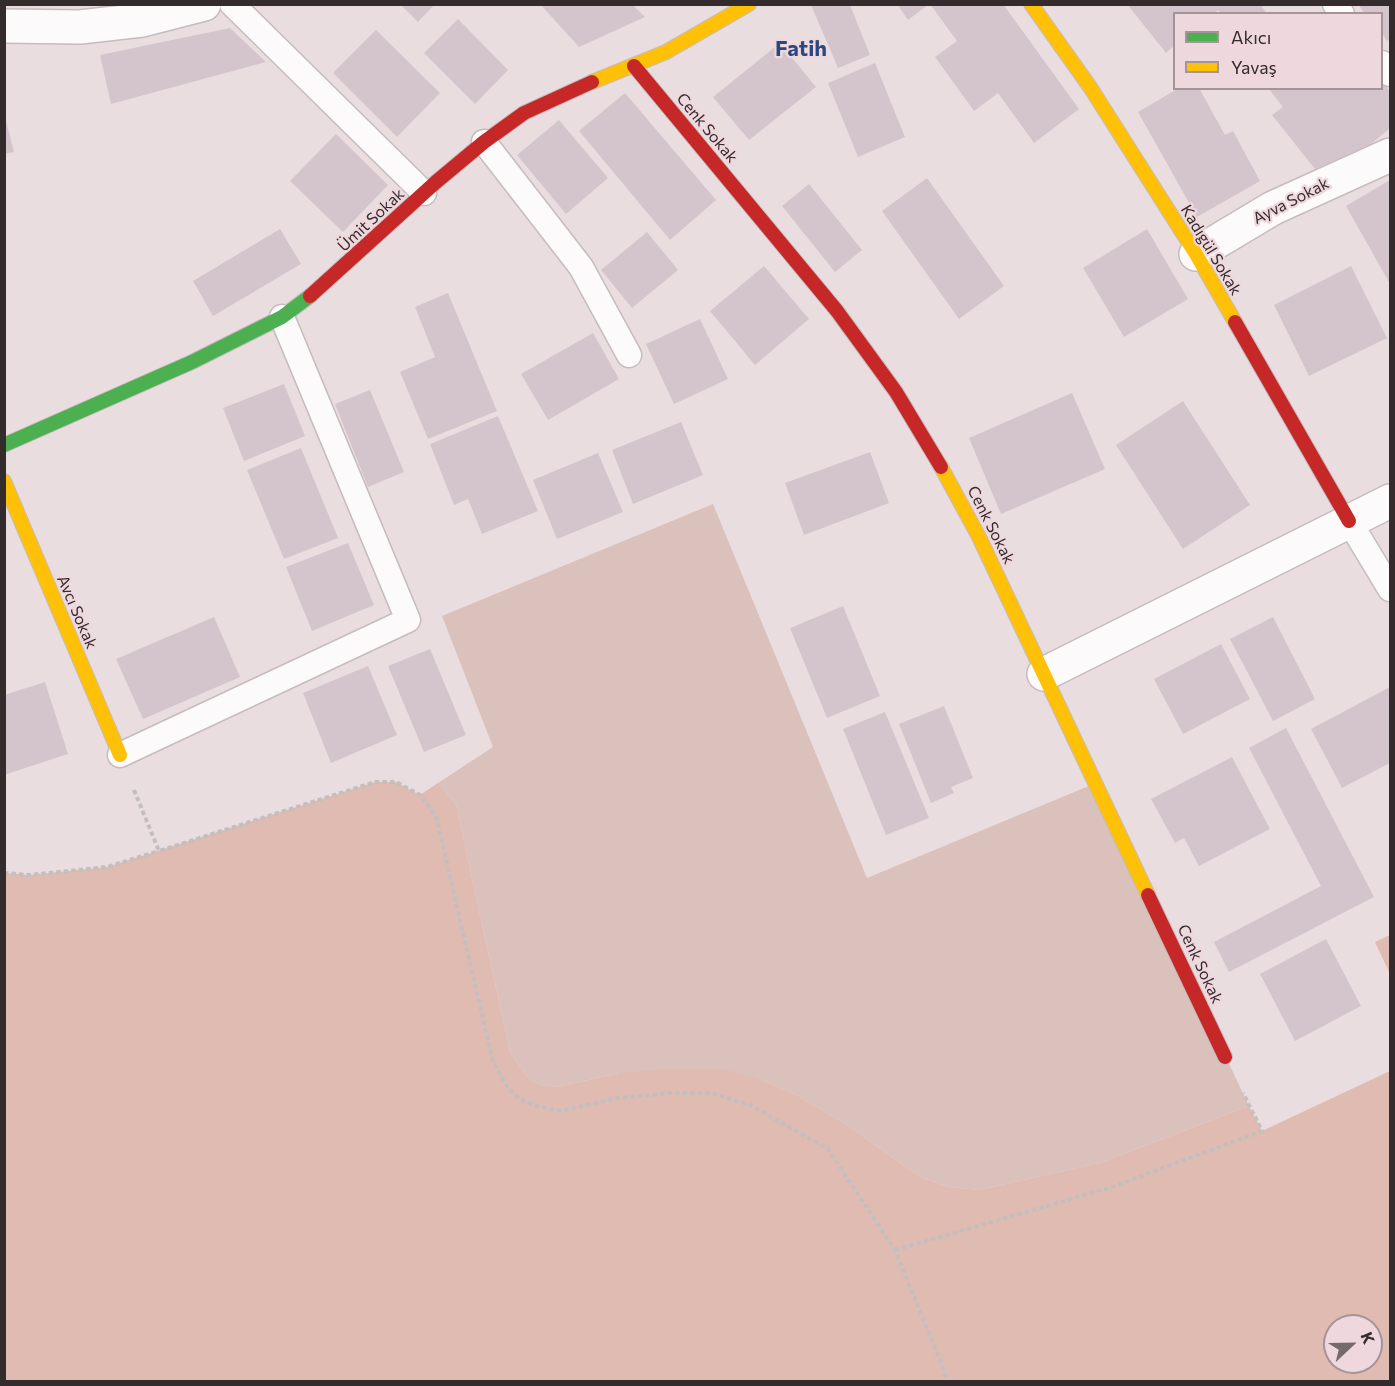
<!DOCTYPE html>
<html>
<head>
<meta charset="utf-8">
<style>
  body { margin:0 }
  #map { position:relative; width:1395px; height:1386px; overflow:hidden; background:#eadde0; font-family:Commissioner,sans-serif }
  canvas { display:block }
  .frame { position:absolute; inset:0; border:6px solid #342b2d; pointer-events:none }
  .legend { position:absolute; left:1173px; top:12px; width:210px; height:78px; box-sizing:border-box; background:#efd8dd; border:2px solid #a49397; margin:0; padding:8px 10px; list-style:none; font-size:18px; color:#342b2d }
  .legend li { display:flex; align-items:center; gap:12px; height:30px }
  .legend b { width:30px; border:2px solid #a49397 }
  .north { position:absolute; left:1323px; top:1314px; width:60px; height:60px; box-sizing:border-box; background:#efd8dd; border:2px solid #a49397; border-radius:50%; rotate:68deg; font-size:16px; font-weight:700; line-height:24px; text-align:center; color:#342b2d }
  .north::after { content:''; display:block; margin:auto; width:21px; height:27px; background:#74696c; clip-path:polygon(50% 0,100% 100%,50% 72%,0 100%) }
</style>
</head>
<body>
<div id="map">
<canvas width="1395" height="1386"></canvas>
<div class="frame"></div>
<ul class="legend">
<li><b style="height:8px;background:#4caf50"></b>Akıcı</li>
<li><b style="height:8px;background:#ffc107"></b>Yavaş</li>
</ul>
<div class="north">K</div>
</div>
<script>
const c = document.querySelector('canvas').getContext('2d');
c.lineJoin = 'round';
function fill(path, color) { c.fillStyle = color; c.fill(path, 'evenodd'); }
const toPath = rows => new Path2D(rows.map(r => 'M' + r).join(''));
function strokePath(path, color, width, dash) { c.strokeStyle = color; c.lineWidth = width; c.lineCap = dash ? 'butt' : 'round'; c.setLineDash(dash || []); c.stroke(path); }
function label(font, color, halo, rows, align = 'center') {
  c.font = font + ' Commissioner,sans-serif'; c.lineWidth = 4.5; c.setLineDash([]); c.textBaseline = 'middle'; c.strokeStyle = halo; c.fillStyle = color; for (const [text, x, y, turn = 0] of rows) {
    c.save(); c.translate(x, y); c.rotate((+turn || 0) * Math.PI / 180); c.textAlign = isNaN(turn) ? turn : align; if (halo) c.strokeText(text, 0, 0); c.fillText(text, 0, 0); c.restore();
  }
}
const green = toPath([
  [713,504,867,878,1096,783,1249,1106,1100,1163,979,1190,949,1187,920,1177,850,1127,798,1096,762,1080,619,1073,558,1087,541,1085,532,1081,525,1074,510,1052,456,805,438,783,493,747,442,616]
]);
const forest = toPath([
  [375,782,396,782,420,795,438,783,456,805,510,1052,525,1074,532,1081,541,1085,558,1087,619,1073,668,1069,723,1069,762,1080,798,1096,850,1127,920,1177,949,1187,979,1190,1100,1163,1249,1106,1262,1131,1390,1071,1390,1381,5,1381,5,873,29,875,107,867],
  [1335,1326,1371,1326,1371,1362,1335,1362],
  [1390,935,1390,974,1375,942]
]);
const building = toPath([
  [400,4,435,4,418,22],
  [540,4,632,4,645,17,579,47],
  [897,4,929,4,908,20],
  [930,4,1003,4,1079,109,1034,143,998,93,974,111,935,57,957,41],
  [1127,4,1260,4,1267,14,1221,14,1218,10,1214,14,1174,14,1174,46,1166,53],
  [1358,4,1390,4,1390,38,1387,41,1382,33,1382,14,1365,14],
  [811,5,850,5,870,55,838,68],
  [458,19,508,70,475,104,424,53],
  [230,28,266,62,111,104,100,55],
  [376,30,440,93,397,137,333,73],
  [780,43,816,87,749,140,713,97],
  [875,63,905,137,858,157,828,83],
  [1382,81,1390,92,1390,128,1371,144,1315,169,1272,115,1283,107,1268,88,1382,88],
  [1179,88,1199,88,1225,135,1233,131,1260,181,1197,217,1138,112],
  [625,93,716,200,670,240,579,131],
  [4,113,14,152,4,154],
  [559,120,608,178,566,214,517,155],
  [336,134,388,185,343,232,290,181],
  [927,178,1004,286,959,319,882,211],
  [1390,180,1390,284,1346,206],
  [809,184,862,250,835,272,782,206],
  [280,229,301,264,213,316,193,281],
  [1147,229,1188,299,1124,337,1083,268],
  [647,232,678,270,632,308,601,270],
  [764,266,809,319,755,365,710,311],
  [1351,266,1387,338,1309,376,1274,305],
  [448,293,497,411,428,439,400,372,435,357,415,307],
  [700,319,728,379,674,404,646,344],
  [593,333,619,379,548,420,521,374],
  [284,384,305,436,244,461,223,408],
  [370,390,404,472,368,487,335,404],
  [1072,393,1105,469,1001,514,969,438],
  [1183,401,1250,505,1183,549,1116,445],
  [498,416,538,511,482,534,468,499,454,505,430,444],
  [681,422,703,475,633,504,612,450],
  [301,448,338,538,284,559,247,470],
  [870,452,889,503,804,535,785,483],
  [598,453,623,512,557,539,533,480],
  [348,543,374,605,312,631,286,567],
  [843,606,880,696,827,718,790,628],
  [214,617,240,677,143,719,116,659],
  [1273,617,1315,699,1273,721,1230,639],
  [1221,644,1250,699,1183,734,1154,679],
  [430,649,466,735,424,752,388,666],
  [368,666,397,735,331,763,303,693],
  [45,682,68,754,4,775,4,695],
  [1390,687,1390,763,1342,788,1311,729],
  [944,706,973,778,951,787,954,793,931,803,899,724],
  [885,712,929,818,886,835,843,729],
  [1286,728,1374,897,1229,972,1214,942,1321,886,1249,748],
  [1232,757,1270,829,1199,866,1184,838,1175,843,1151,799],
  [1326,939,1361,1006,1295,1041,1260,974]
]);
const path = toPath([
  [134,790,159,851,375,782,396,782,420,795,436,816,493,1062,508,1088,520,1099,536,1106,560,1111,618,1098,669,1093,711,1093,750,1105,828,1149,895,1250,944,1370,946,1382],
  [4,873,29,875,107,867,159,851],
  [895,1250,1112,1187,1262,1131,1243,1093]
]);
const lane = toPath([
  [232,4,424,193],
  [1335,4,1342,14],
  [1382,63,1390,74],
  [484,142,581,267,629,355],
  [1349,521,1390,589],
  [120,755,408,620,282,317]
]);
const street = toPath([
  [4,26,80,27,142,20,204,4],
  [1196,254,1273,208,1390,155],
  [1044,674,1390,501]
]);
const fast = toPath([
  [4,445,192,362,282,317,310,296]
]);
const slow = toPath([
  [1031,4,1090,87,1196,254,1235,322],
  [592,82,666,52,749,4],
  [941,467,979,537,1148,895],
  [4,481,120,755]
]);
const jam = toPath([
  [634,66,837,311,896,392,941,467],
  [310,296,436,182,484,142,524,113,592,82],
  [1235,322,1349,521],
  [1148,895,1225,1057]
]);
const streetNames = [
  ["Cenk Sokak",707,128,50],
  ["Ayva Sokak",1291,201,-27],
  ["Ümit Sokak",371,220,-43],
  ["Kadıgül Sokak",1211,250,59],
  ["Cenk Sokak",991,525,63],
  ["Avcı Sokak",77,612,67],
  ["Cenk Sokak",1200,964,65]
];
const districtNames = [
  ["Fatih",801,49]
];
fill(green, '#dac1bb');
fill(forest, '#e0bbb1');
fill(building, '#d4c5cc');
strokePath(lane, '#c6bcbe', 27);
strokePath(street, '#c6bcbe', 36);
strokePath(fast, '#c6bcbe', 16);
strokePath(slow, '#c6bcbe', 16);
strokePath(jam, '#c6bcbe', 16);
strokePath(path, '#c4bfbf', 4, [4.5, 3]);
strokePath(lane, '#fcfafa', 24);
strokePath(street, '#fcfafa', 33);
strokePath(fast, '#4caf50', 14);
strokePath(slow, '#ffc107', 14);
strokePath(jam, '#c62828', 14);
label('16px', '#342b2d', '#efd8dd', streetNames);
label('bold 22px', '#29487f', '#efd8dd', districtNames);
</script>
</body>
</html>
